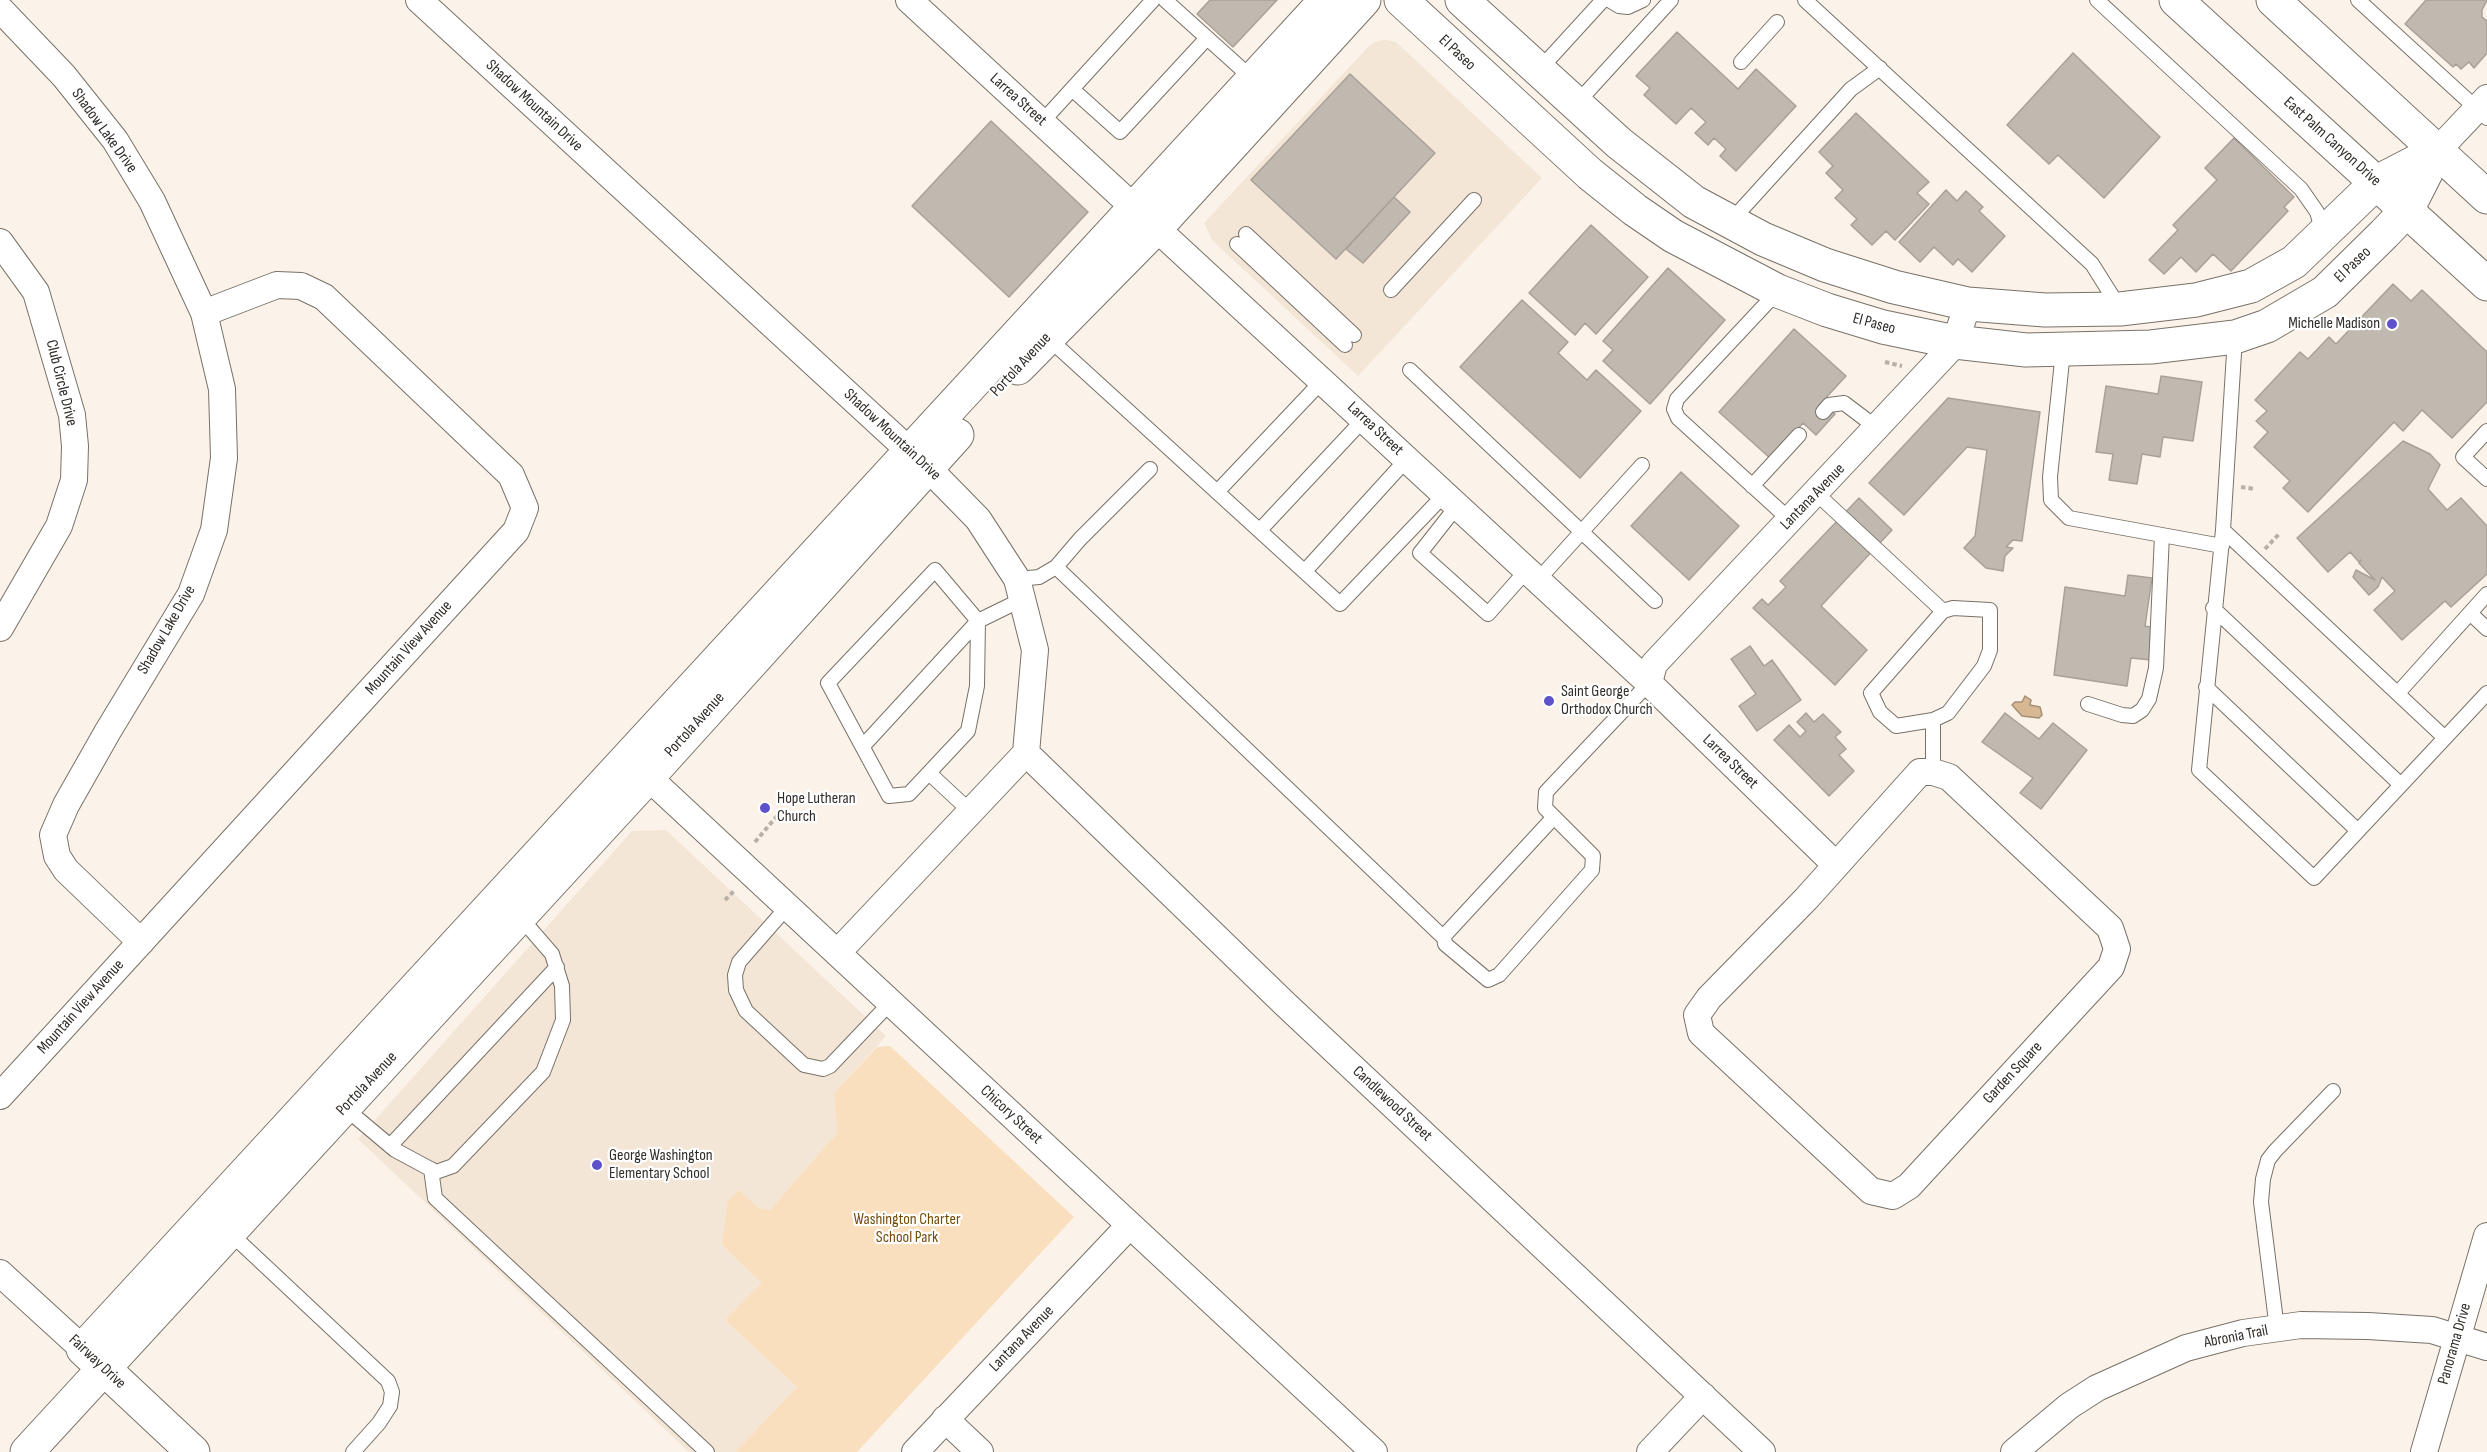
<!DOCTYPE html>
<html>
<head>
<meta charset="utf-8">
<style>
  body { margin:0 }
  canvas { display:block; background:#fbf3e9 }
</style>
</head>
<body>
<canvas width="2487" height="1452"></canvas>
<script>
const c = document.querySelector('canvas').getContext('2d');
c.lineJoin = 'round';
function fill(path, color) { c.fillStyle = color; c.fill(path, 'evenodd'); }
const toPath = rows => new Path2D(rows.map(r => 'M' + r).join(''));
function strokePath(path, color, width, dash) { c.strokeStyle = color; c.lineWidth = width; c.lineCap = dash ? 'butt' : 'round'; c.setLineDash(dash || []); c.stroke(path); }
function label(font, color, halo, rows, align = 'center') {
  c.font = font + ' "Sofia Sans Condensed",sans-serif'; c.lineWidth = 4.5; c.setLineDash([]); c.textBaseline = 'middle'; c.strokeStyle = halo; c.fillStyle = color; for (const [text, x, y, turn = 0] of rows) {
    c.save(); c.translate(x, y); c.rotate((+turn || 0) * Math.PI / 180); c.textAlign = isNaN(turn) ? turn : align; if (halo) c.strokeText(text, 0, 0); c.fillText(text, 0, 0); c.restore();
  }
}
const built = toPath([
  [1386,40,1396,42,1542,178,1358,376,1212,240,1204,223,1369,46,1377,41],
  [666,830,886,1036,834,1093,837,1133,770,1210,759,1208,739,1190,722,1245,763,1283,725,1320,797,1387,735,1452,689,1452,358,1139,632,831]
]);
const green = toPath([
  [890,1046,1074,1217,857,1452,735,1452,797,1387,725,1320,762,1283,722,1245,728,1201,739,1190,759,1208,770,1210,837,1133,834,1093,877,1047]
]);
const water = toPath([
  [2025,696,2031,700,2030,705,2040,707,2042,715,2039,718,2022,716,2012,705,2015,702,2022,702,2025,696]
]);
const building = toPath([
  [1210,0,1277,0,1233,47,1197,14,1210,0],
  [2426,0,2487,0,2482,10,2482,17,2487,21,2487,53,2474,68,2469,62,2461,69,2456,64,2453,67,2405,24,2426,0],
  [1677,32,1738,89,1756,69,1796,106,1736,171,1720,156,1726,149,1714,138,1708,145,1695,133,1706,122,1691,108,1676,124,1644,95,1650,88,1636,76,1677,32],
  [2073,53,2160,137,2104,198,2058,155,2049,164,2007,125,2073,53],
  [1350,74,1435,153,1336,259,1251,180,1350,74],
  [1856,113,1929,182,1917,193,1929,204,1895,240,1886,231,1872,245,1851,225,1857,219,1835,198,1843,190,1826,173,1833,166,1819,152,1856,113],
  [991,121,1088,212,1009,297,912,206,991,121],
  [2234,138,2294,197,2284,207,2288,211,2231,271,2213,254,2196,272,2181,257,2164,274,2149,260,2178,230,2173,225,2217,180,2205,168,2234,138],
  [1946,190,1957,201,1966,191,1983,207,1979,211,2005,236,1972,272,1958,259,1953,265,1934,247,1920,262,1899,242,1946,190],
  [1394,197,1410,212,1363,263,1346,249,1394,197],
  [1591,225,1648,277,1596,334,1585,323,1575,335,1529,293,1591,225],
  [1668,268,1725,320,1650,404,1603,361,1613,350,1603,341,1668,268],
  [2393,284,2411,301,2422,290,2487,352,2487,402,2452,438,2422,410,2403,431,2394,422,2308,512,2283,488,2290,481,2254,447,2268,432,2256,421,2267,411,2255,400,2300,352,2308,359,2329,337,2336,344,2393,284],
  [1522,300,1568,342,1558,353,1587,380,1596,370,1641,411,1580,478,1460,367,1522,300],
  [1794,329,1846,376,1822,402,1835,414,1816,435,1803,423,1771,459,1719,412,1794,329],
  [2161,376,2202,382,2193,441,2163,437,2160,457,2142,454,2137,484,2109,480,2113,454,2096,452,2106,386,2158,394,2161,376],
  [1948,398,2040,412,2022,541,2013,540,2006,547,2013,548,2005,556,2003,571,1986,568,1964,548,1975,536,1987,450,1967,447,1904,515,1869,483,1948,398],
  [2403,441,2430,454,2440,465,2428,489,2447,510,2461,498,2487,526,2487,574,2451,607,2445,601,2402,640,2374,610,2395,591,2382,577,2378,587,2369,595,2353,577,2356,570,2375,580,2359,563,2361,560,2359,562,2350,552,2328,572,2297,538,2403,441],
  [1681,472,1739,526,1689,580,1631,526,1681,472],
  [1859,498,1892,530,1821,606,1867,650,1835,685,1753,608,1762,599,1768,605,1786,587,1780,581,1859,498],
  [2128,575,2152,578,2145,626,2155,628,2151,660,2131,658,2127,686,2054,675,2065,587,2125,596,2128,575],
  [1750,646,1764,666,1772,660,1801,700,1757,731,1739,706,1756,694,1731,659,1750,646],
  [1806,713,1814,722,1823,714,1841,732,1835,737,1846,749,1839,755,1854,771,1829,796,1774,740,1789,725,1800,737,1806,731,1797,722,1806,713],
  [2005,713,2039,739,2053,723,2087,750,2041,809,2020,793,2033,778,1982,742,2005,713]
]);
const path = toPath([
  [1885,362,1902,366],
  [2241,487,2255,489],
  [2265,549,2279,534],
  [755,842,777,816],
  [725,900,735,890]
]);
const lane = toPath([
  [1165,0,1255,81],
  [1609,0,1619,6,1628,7,1643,0],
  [1805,0,2092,264,2119,307],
  [2097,0,2301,189,2317,212,2323,232],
  [2358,0,2487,118],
  [1741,62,1777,22],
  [1539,70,1603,0],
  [1072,89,1120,132,1207,38],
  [1576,104,1671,0],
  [1042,122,1153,0],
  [1731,221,1851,89,1880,68],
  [1246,234,1354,335],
  [1237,244,1345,345],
  [1391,290,1474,200],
  [1778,291,1677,399,1674,409,1678,418,1790,520],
  [1047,337,1340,604,1445,494],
  [2235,337,2223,530,2445,738],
  [2063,351,2050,477,2051,500,2069,518,2222,546],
  [1410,370,1655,601],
  [1823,412,1829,405,1844,403,1877,428],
  [2487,431,2463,457,2487,479],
  [1752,486,1799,435],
  [1218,491,1323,380],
  [1816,493,1943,611,1953,608,1990,610,1990,650,1984,666,1948,713,1933,720,1896,726,1880,712,1871,693,1943,611],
  [1457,506,1420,553,1488,614,1527,570],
  [1260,530,1364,419],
  [2223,530,2199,770,2314,878,2487,693],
  [1056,567,1444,938],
  [935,570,978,621,977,686,968,731,909,794,889,796,828,683,935,570],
  [1305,571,1407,459],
  [1017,579,1039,577,1056,567,1080,539,1150,469],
  [1538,580,1642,465],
  [2213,608,2401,785],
  [2470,613,2487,629],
  [2206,687,2358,831],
  [2398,693,2487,594],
  [2088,704,2122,715,2133,716,2142,710,2149,699,2156,668,2162,535],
  [863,746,978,621,1023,599],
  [1933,772,1933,720],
  [929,773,971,812],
  [1554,817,1444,936,1445,944,1488,980,1499,975,1592,870,1593,856,1545,808,1546,792,1649,683],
  [788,906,739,962,735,975,736,990,746,1011,804,1065,823,1069,830,1066,891,1002],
  [345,1108,395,1150,436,1172,453,1166,543,1072,563,1020,562,986,552,954,520,917],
  [390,1146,557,967],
  [431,1169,435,1198,707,1452],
  [229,1232,388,1381,392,1392,390,1406,379,1423,353,1452],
  [2277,1329,2261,1202,2263,1179,2268,1160,2275,1151,2333,1091]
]);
const street = toPath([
  [419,0,927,467,978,519,1017,579,1035,650,1026,753,838,952],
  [909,0,1649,683,1836,865],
  [0,9,64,76,115,140,152,201,204,313,222,389,224,458,214,530,191,594,108,731,66,805,53,835,57,856,66,870,141,942],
  [2437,151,2487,98],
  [0,242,36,292,72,415,75,446,74,480,59,526,0,628],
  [1649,683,1654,664,1950,349,1955,342,1968,304],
  [1026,753,1284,1003,1762,1452],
  [1920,772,1933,772,1949,777,2110,928,2117,949,2111,967,1909,1186,1893,1196,1871,1191,1701,1033,1697,1015,1709,998,1806,899,1920,772],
  [648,777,1374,1452],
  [0,1096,516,531,525,508,511,475,324,297,301,286,277,285,204,313],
  [0,1273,83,1349],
  [945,1419,980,1452],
  [915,1452,1129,1226],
  [1650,1452,1703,1396],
  [2014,1452,2069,1406,2097,1388,2186,1348,2243,1333,2301,1325,2368,1326,2432,1330,2487,1347],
  [2424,1452,2487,1236]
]);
const secondary = toPath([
  [1401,0,1590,174,1635,210,1673,236,1778,291,1827,310,1883,327,1955,342,2026,350,2151,347,2235,337,2267,326,2325,292,2384,234,2407,210,2437,151],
  [1462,0,1619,143,1694,202,1763,239,1825,265,1894,287,1968,304,2045,310,2120,309,2196,300,2251,286,2294,262,2377,182,2437,151],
  [1018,368,1157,227,1364,0],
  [27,1452,648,777,957,435],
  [193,1452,83,1349,1326,0]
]);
const primary = toPath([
  [2176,0,2487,284],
  [2273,0,2487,197]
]);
const markers = [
  [2392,324,6,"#5d52ca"],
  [1549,701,6,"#5d52ca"],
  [765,808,6,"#5d52ca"],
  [597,1165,6,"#5d52ca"]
];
const streetNames = [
  ["El Paseo",1457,53,43],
  ["Larrea Street",1018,100,42],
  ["Shadow Mountain Drive",534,106,43],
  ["Shadow Lake Drive",104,131,54],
  ["East Palm Canyon Drive",2332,142,42],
  ["El Paseo",2353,265,-44],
  ["El Paseo",1874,324,15],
  ["Portola Avenue",1021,365,-47],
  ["Club Circle Drive",61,383,76],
  ["Larrea Street",1375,429,43],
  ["Shadow Mountain Drive",892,435,43],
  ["Lantana Avenue",1813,497,-46],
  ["Shadow Lake Drive",167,630,-60],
  ["Mountain View Avenue",409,648,-48],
  ["Portola Avenue",695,725,-48],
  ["Larrea Street",1730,762,44],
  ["Mountain View Avenue",81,1007,-48],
  ["Garden Square",2013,1073,-47],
  ["Portola Avenue",367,1084,-47],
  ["Candlewood Street",1392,1104,43],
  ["Chicory Street",1011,1115,43],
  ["Abronia Trail",2236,1337,-11],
  ["Lantana Avenue",1022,1339,-46],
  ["Panorama Drive",2455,1344,-74],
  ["Fairway Drive",97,1362,43]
];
const poiNames = [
  ["Michelle Madison",2380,324,"right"],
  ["Saint George",1561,692],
  ["Orthodox Church",1561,710],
  ["Hope Lutheran",777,799],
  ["Church",777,817],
  ["George Washington",609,1156],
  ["Elementary School",609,1174]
];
const parkNames = [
  ["Washington Charter",907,1220],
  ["School Park",907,1238]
];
fill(built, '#f3e6d6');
fill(green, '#fadfbf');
fill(water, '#d7b893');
strokePath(water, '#a58e74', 1.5);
fill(building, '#c0b9b0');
strokePath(building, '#a9a199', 1.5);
strokePath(lane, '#787168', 16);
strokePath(street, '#787168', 28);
strokePath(secondary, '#787168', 35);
strokePath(primary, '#787168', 35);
strokePath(path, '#b7b1a9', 4, [4.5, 3]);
strokePath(lane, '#fff', 14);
strokePath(street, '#fff', 26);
strokePath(secondary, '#fff', 33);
strokePath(primary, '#fff', 33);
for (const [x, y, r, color] of markers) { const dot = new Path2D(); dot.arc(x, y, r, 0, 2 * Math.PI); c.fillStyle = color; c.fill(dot); strokePath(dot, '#fff', 2); }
label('16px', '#302d2a', '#fff', streetNames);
label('16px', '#302d2a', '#fff', poiNames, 'left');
label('16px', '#744c0b', '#fff', parkNames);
</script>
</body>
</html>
